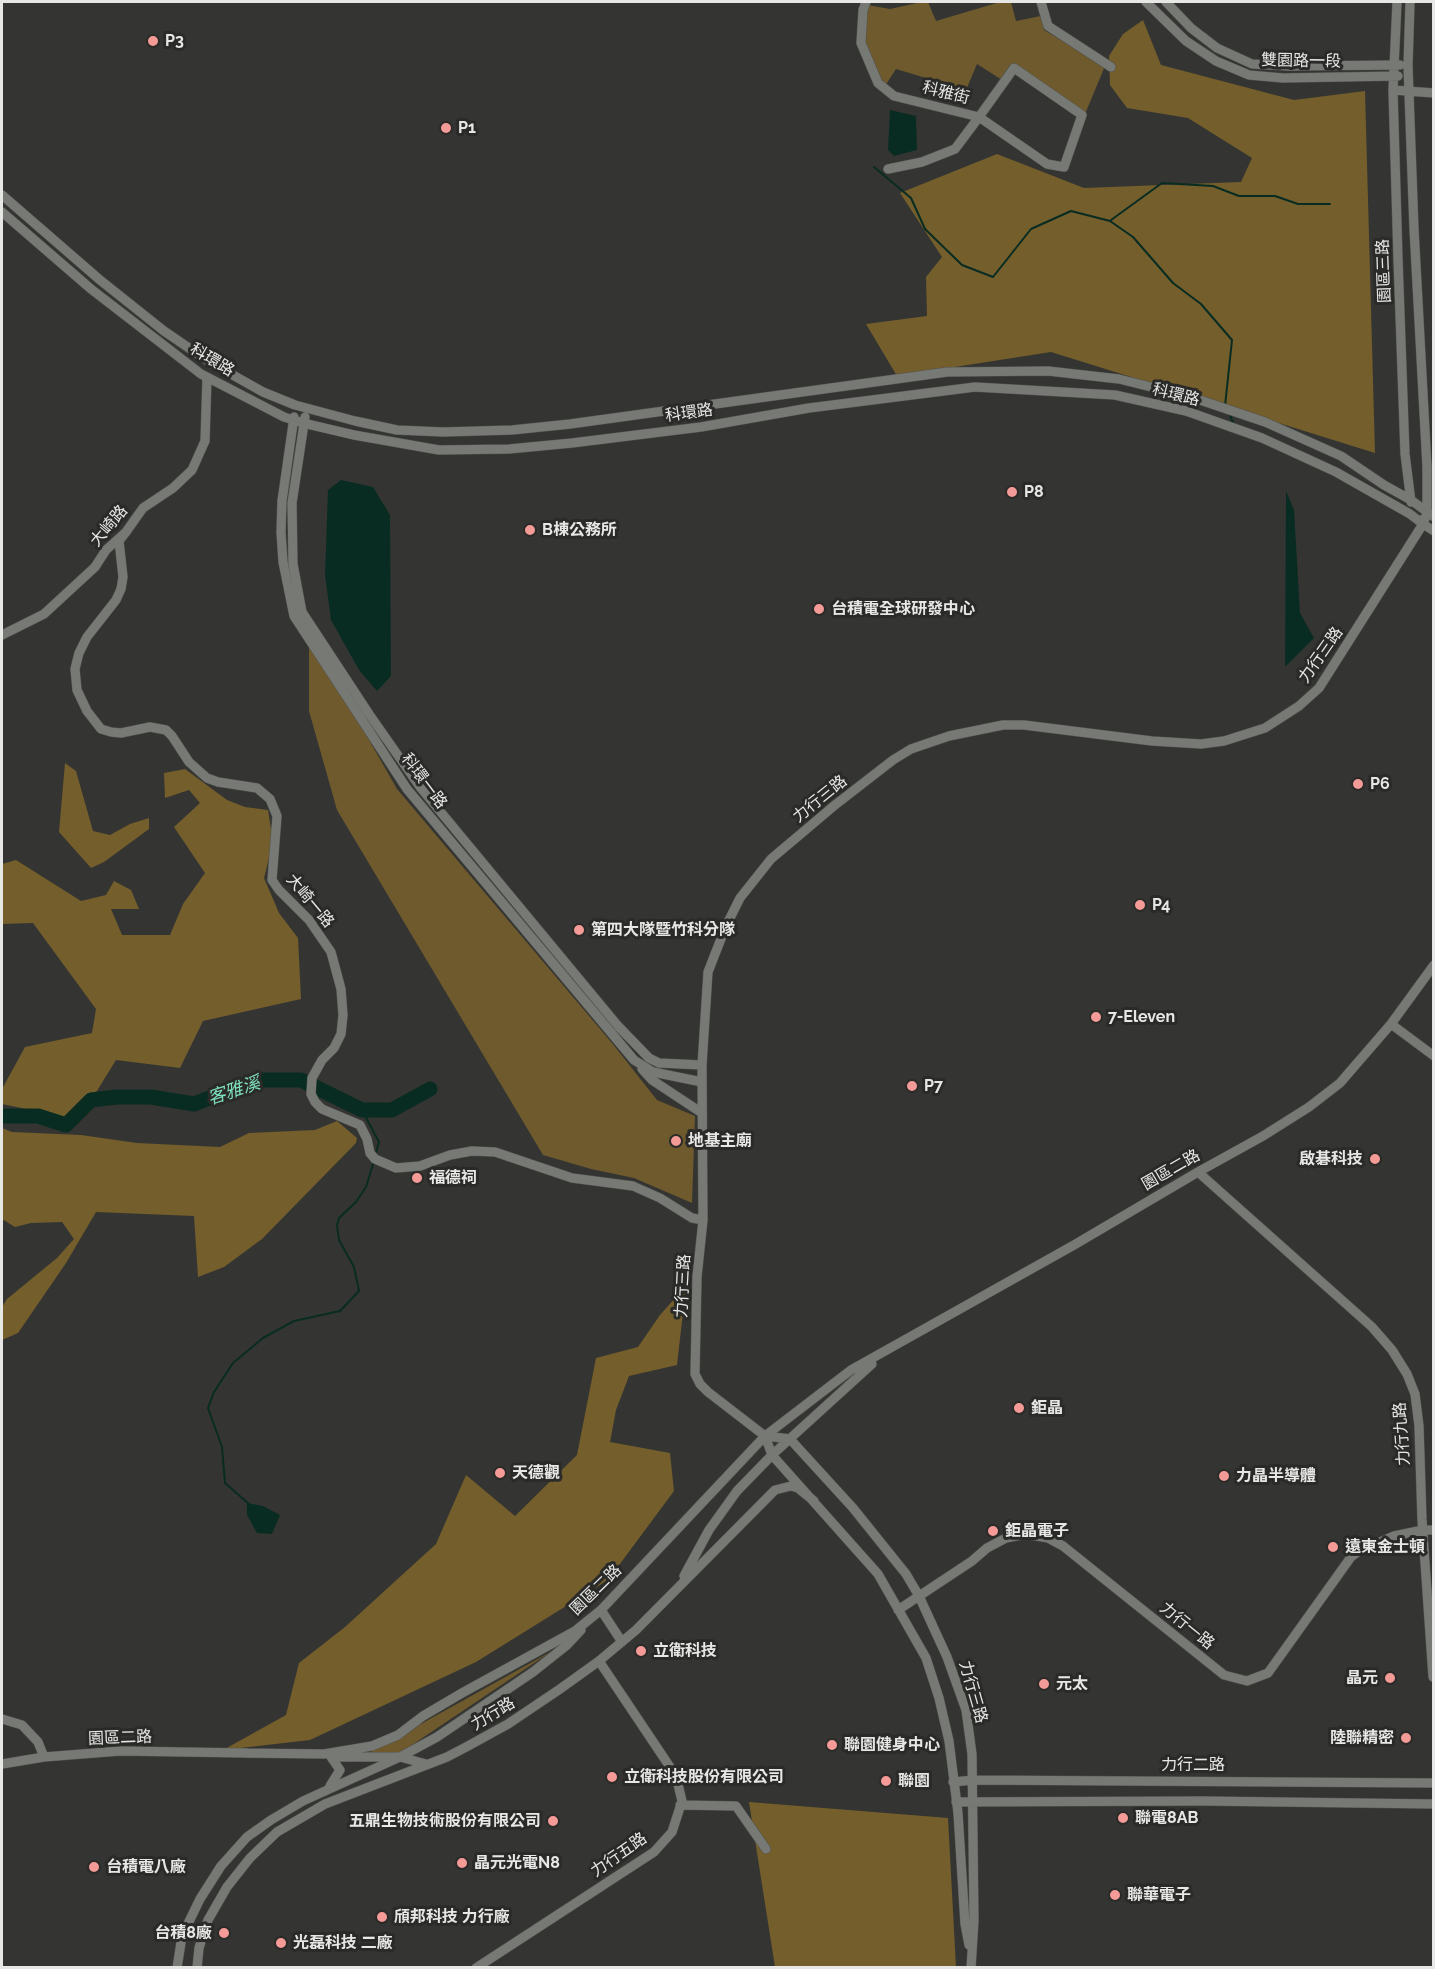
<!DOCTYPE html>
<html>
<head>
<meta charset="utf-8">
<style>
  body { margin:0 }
  #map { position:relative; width:1435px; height:1969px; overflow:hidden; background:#343532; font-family:Raleway,sans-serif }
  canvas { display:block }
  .frame { position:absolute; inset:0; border:3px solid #e7e8e6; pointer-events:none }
</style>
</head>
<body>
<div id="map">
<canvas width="1435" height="1969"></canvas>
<div class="frame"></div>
</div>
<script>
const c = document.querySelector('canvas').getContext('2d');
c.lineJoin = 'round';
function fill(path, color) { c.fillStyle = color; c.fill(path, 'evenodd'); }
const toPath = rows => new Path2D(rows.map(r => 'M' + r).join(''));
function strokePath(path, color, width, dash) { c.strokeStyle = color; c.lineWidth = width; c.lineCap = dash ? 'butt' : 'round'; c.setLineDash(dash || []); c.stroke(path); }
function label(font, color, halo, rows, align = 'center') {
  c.font = font + ' Raleway,"Noto Sans TC",sans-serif'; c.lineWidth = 6; c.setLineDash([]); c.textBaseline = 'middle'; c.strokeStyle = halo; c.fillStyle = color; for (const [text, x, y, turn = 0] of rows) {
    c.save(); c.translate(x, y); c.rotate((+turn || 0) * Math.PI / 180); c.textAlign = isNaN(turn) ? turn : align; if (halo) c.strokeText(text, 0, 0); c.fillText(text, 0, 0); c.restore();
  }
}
const green = toPath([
  [922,2,928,2,936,21,1000,2,1011,2,1016,21,1041,16,1044,30,1105,66,1085,114,1012,64,1002,80,977,64,966,90,896,69,885,86,864,45,867,5,890,9],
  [309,641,360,724,397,789,612,1043,657,1100,695,1116,692,1203,634,1178,591,1169,543,1155,337,810,309,711],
  [552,1651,400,1753,367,1754]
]);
const forest = toPath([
  [1143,20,1161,65,1294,100,1365,91,1375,453,1051,352,897,376,866,324,927,316,926,277,942,257,900,193,997,154,1084,188,1241,182,1252,158,1188,118,1127,108,1110,85,1109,56,1123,34],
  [65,763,76,771,93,831,110,835,130,824,149,818,149,829,104,862,91,868,59,832],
  [185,769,227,800,245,807,268,810,273,842,264,878,279,913,298,938,301,999,203,1021,180,1068,116,1060,79,1120,2,1104,2,1089,25,1047,92,1033,96,1009,33,923,2,924,2,864,16,860,81,901,106,895,114,881,131,890,139,909,111,909,122,935,170,935,183,904,205,873,174,827,200,803,189,790,165,798,164,773],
  [337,1121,357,1138,356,1143,262,1239,224,1267,198,1277,194,1216,96,1212,66,1263,18,1333,2,1340,2,1307,7,1299,57,1258,74,1239,62,1222,31,1223,15,1227,2,1219,2,1128,12,1132,81,1135,137,1143,220,1147,249,1133,315,1130],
  [686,1286,677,1365,629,1376,616,1410,610,1442,670,1453,674,1491,608,1580,476,1662,310,1740,223,1750,286,1715,299,1663,345,1627,436,1544,466,1475,515,1516,577,1455,596,1358,638,1347,660,1315],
  [749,1802,948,1818,956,1967,775,1967]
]);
const water = toPath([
  [890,110,916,116,917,150,894,156,888,150],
  [341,480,373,487,390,515,391,676,377,691,359,670,331,620,325,575,328,490],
  [1286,491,1294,510,1300,613,1314,638,1285,667],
  [247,1503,263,1506,280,1515,272,1534,257,1533,247,1515]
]);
const stream = toPath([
  [874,167,911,198,925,229,962,265,993,277,1031,229,1071,211,1110,221,1133,237,1173,283,1201,304,1232,340,1225,406],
  [1111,220,1162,183,1213,186,1239,196,1275,196,1298,204,1330,204],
  [1229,413,1234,425],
  [362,1110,379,1142,375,1156],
  [249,1504,225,1483,222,1447,208,1408,214,1392,233,1363,263,1338,294,1321,340,1311,359,1291,354,1267,339,1240,337,1225,339,1218,356,1202,366,1187,374,1161]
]);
const river = toPath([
  [2,1116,38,1116,66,1125,91,1100,117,1097,151,1097,194,1104,256,1080,301,1080,362,1110,392,1110,430,1089]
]);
const minor = toPath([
  [866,2,863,10,861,43,878,83,894,96,979,117,1047,164,1064,167,1082,115,1014,68,979,117,955,149,922,162,888,169],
  [1041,2,1048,26,1111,67],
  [1146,2,1186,41,1216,61,1249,75,1283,78,1398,76],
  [1166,2,1191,28,1217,48,1252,64,1288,66,1400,65],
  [1397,2,1393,90,1398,259,1405,454,1411,502],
  [1393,90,1434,93],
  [2,195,100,280,164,331,208,361,263,392,295,405,355,421,397,430,443,432,512,430,570,424,947,372,1048,371,1119,379,1191,397,1265,422,1341,456,1384,485,1411,500,1434,517],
  [2,212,91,289,201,374,284,417,303,423,354,435,439,450,509,449,572,443,701,427,809,408,975,387,1115,395,1186,411,1262,438,1336,472,1410,514,1423,524],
  [294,417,282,501,281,532,283,562,294,616,407,789,634,1060,653,1072,702,1082],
  [305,417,292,503,293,564,302,612,369,714,420,787,618,1026,649,1058,659,1063,702,1065],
  [1420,520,1423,524,1434,531],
  [126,532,119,541,123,577,121,589,116,600,87,637,79,653,75,669,77,690,87,711,101,729,111,732,121,733,150,727,166,730,172,736,189,762,207,778,218,782,257,788,270,799,277,816,272,880,279,890,309,920,331,952,341,989,343,1015,341,1034,334,1048,322,1060,312,1078,311,1094,315,1102,322,1109,360,1125,367,1139,370,1153,375,1159,396,1168,420,1166,450,1155,472,1151,495,1152,572,1178,633,1186,660,1198,692,1218,703,1220],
  [2,635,44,614,95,567,106,550,126,532,143,508,173,488,192,470,205,441,207,377],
  [1391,1024,1434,1056],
  [642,1069,652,1080,702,1113],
  [1198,1172,1372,1327,1392,1350,1407,1374,1415,1394,1419,1426,1422,1520,1433,1677],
  [765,1436,772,1455,878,1574,926,1658,939,1698,949,1741,958,1813,965,1924,969,1945],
  [684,1576,709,1530,737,1491,772,1455,872,1364],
  [601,1610,622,1642],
  [898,1610,972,1561,987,1548,1006,1538,1026,1534,1048,1538,1063,1546,1224,1675,1247,1681,1268,1673,1351,1557,1359,1551,1394,1536,1423,1530,1434,1530],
  [2,1719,22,1725,38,1742,44,1757],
  [241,1753,324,1754,372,1746,398,1735,423,1716,462,1693,575,1631,601,1610,765,1436,851,1370,1074,1245,1198,1172,1263,1136,1309,1107,1340,1083,1391,1024,1434,965],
  [336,1757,400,1757,426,1764],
  [2,1764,44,1757,120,1751,247,1753],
  [953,1782,973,1780,1434,1783],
  [330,1786,340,1770,331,1757],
  [956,1802,1203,1801,1434,1804],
  [680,1805,736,1806,766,1849],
  [177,1968,182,1936,200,1899,221,1866,247,1837,271,1820,303,1801,400,1757,437,1737,533,1672,567,1645,581,1630],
  [197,1968,199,1948,208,1920,227,1887,250,1858,277,1832,325,1804,447,1757,468,1746,508,1724,560,1689,599,1661,636,1630,775,1490,791,1486,798,1488,814,1501],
  [476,1968,654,1852,672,1832,682,1801,676,1776,599,1661],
  [971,1968,974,1921,972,1754,966,1710,947,1657,919,1596,906,1574,853,1508,790,1439,765,1436,708,1392,700,1384,695,1374,697,1277,703,1220,702,1065,708,972,726,926,740,898,771,859,835,805,893,760,911,749,949,736,1003,725,1024,725,1152,741,1201,744,1224,741,1265,728,1299,706,1319,688,1423,524,1427,513,1427,467,1414,229,1408,66,1410,2]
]);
const markers = [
  [153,41,6,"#f59b97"],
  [446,128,6,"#f59b97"],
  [1012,492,6,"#f59b97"],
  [530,530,6,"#f59b97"],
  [819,609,6,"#f59b97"],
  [1358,784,6,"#f59b97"],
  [1140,905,6,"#f59b97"],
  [579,930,6,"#f59b97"],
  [1096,1017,6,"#f59b97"],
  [912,1086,6,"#f59b97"],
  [676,1141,6,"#f59b97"],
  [1375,1159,6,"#f59b97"],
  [417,1178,6,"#f59b97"],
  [1019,1408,6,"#f59b97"],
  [500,1473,6,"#f59b97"],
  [1224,1476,6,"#f59b97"],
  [993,1531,6,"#f59b97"],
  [1333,1547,6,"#f59b97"],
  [641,1651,6,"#f59b97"],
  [1390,1678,6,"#f59b97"],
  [1044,1684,6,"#f59b97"],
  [1406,1738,6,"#f59b97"],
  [832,1745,6,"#f59b97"],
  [612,1777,6,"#f59b97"],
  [886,1781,6,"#f59b97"],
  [1123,1818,6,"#f59b97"],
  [553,1821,6,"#f59b97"],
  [462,1863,6,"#f59b97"],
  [94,1867,6,"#f59b97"],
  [1115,1895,6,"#f59b97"],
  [382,1917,6,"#f59b97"],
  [224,1933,6,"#f59b97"],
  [281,1943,6,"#f59b97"]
];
const poiNames = [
  ["P3",165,41],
  ["P1",458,128],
  ["P8",1024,492],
  ["B棟公務所",542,530],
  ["台積電全球研發中心",831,609],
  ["P6",1370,784],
  ["P4",1152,905],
  ["第四大隊暨竹科分隊",591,930],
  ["7-Eleven",1108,1017],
  ["P7",924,1086],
  ["地基主廟",688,1141],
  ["啟碁科技",1363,1159,"right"],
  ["福德祠",429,1178],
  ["鉅晶",1031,1408],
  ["天德觀",512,1473],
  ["力晶半導體",1236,1476],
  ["鉅晶電子",1005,1531],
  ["遠東金士頓",1345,1547],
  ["立衛科技",653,1651],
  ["晶元",1378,1678,"right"],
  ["元太",1056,1684],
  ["陸聯精密",1394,1738,"right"],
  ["聯園健身中心",844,1745],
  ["立衛科技股份有限公司",624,1777],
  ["聯園",898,1781],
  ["聯電8AB",1135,1818],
  ["五鼎生物技術股份有限公司",541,1821,"right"],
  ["晶元光電N8",474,1863],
  ["台積電八廠",106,1867],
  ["聯華電子",1127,1895],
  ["頎邦科技 力行廠",394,1917],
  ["台積8廠",212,1933,"right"],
  ["光磊科技 二廠",293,1943]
];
const streetNames = [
  ["雙園路一段",1301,61,1],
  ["科雅街",946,93,14],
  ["園區三路",1384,271,-92],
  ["科環路",212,360,31],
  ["科環路",1176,395,14],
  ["科環路",689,413,-8],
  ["大崎路",109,526,-50],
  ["力行三路",1321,655,-55],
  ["科環一路",424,781,53],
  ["力行三路",820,799,-39],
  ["大崎一路",310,901,50],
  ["園區二路",1171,1170,-30],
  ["力行三路",683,1286,-87],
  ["力行九路",1402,1434,-94],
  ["園區二路",596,1590,-44],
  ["力行一路",1187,1626,39],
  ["力行三路",973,1692,74],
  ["力行路",493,1714,-31],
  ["園區二路",120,1738,-2],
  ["力行二路",1193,1765],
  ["力行五路",619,1855,-35]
];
const waterNames = [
  ["客雅溪",234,1091,-18]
];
fill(green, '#6e5a2d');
fill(forest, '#745e2b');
fill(water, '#092c22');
strokePath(stream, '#092c22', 2);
strokePath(river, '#092c22', 15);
strokePath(minor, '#51524f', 10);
strokePath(minor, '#777975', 9);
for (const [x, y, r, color] of markers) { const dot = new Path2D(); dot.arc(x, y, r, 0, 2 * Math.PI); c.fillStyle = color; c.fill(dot); strokePath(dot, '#2a2b28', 2); }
label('bold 16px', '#e7e8e6', '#2a2b28', poiNames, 'left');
label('16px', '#e7e8e6', '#2a2b28', streetNames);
label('italic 18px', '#7edfbe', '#2a2b28', waterNames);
</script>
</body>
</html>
